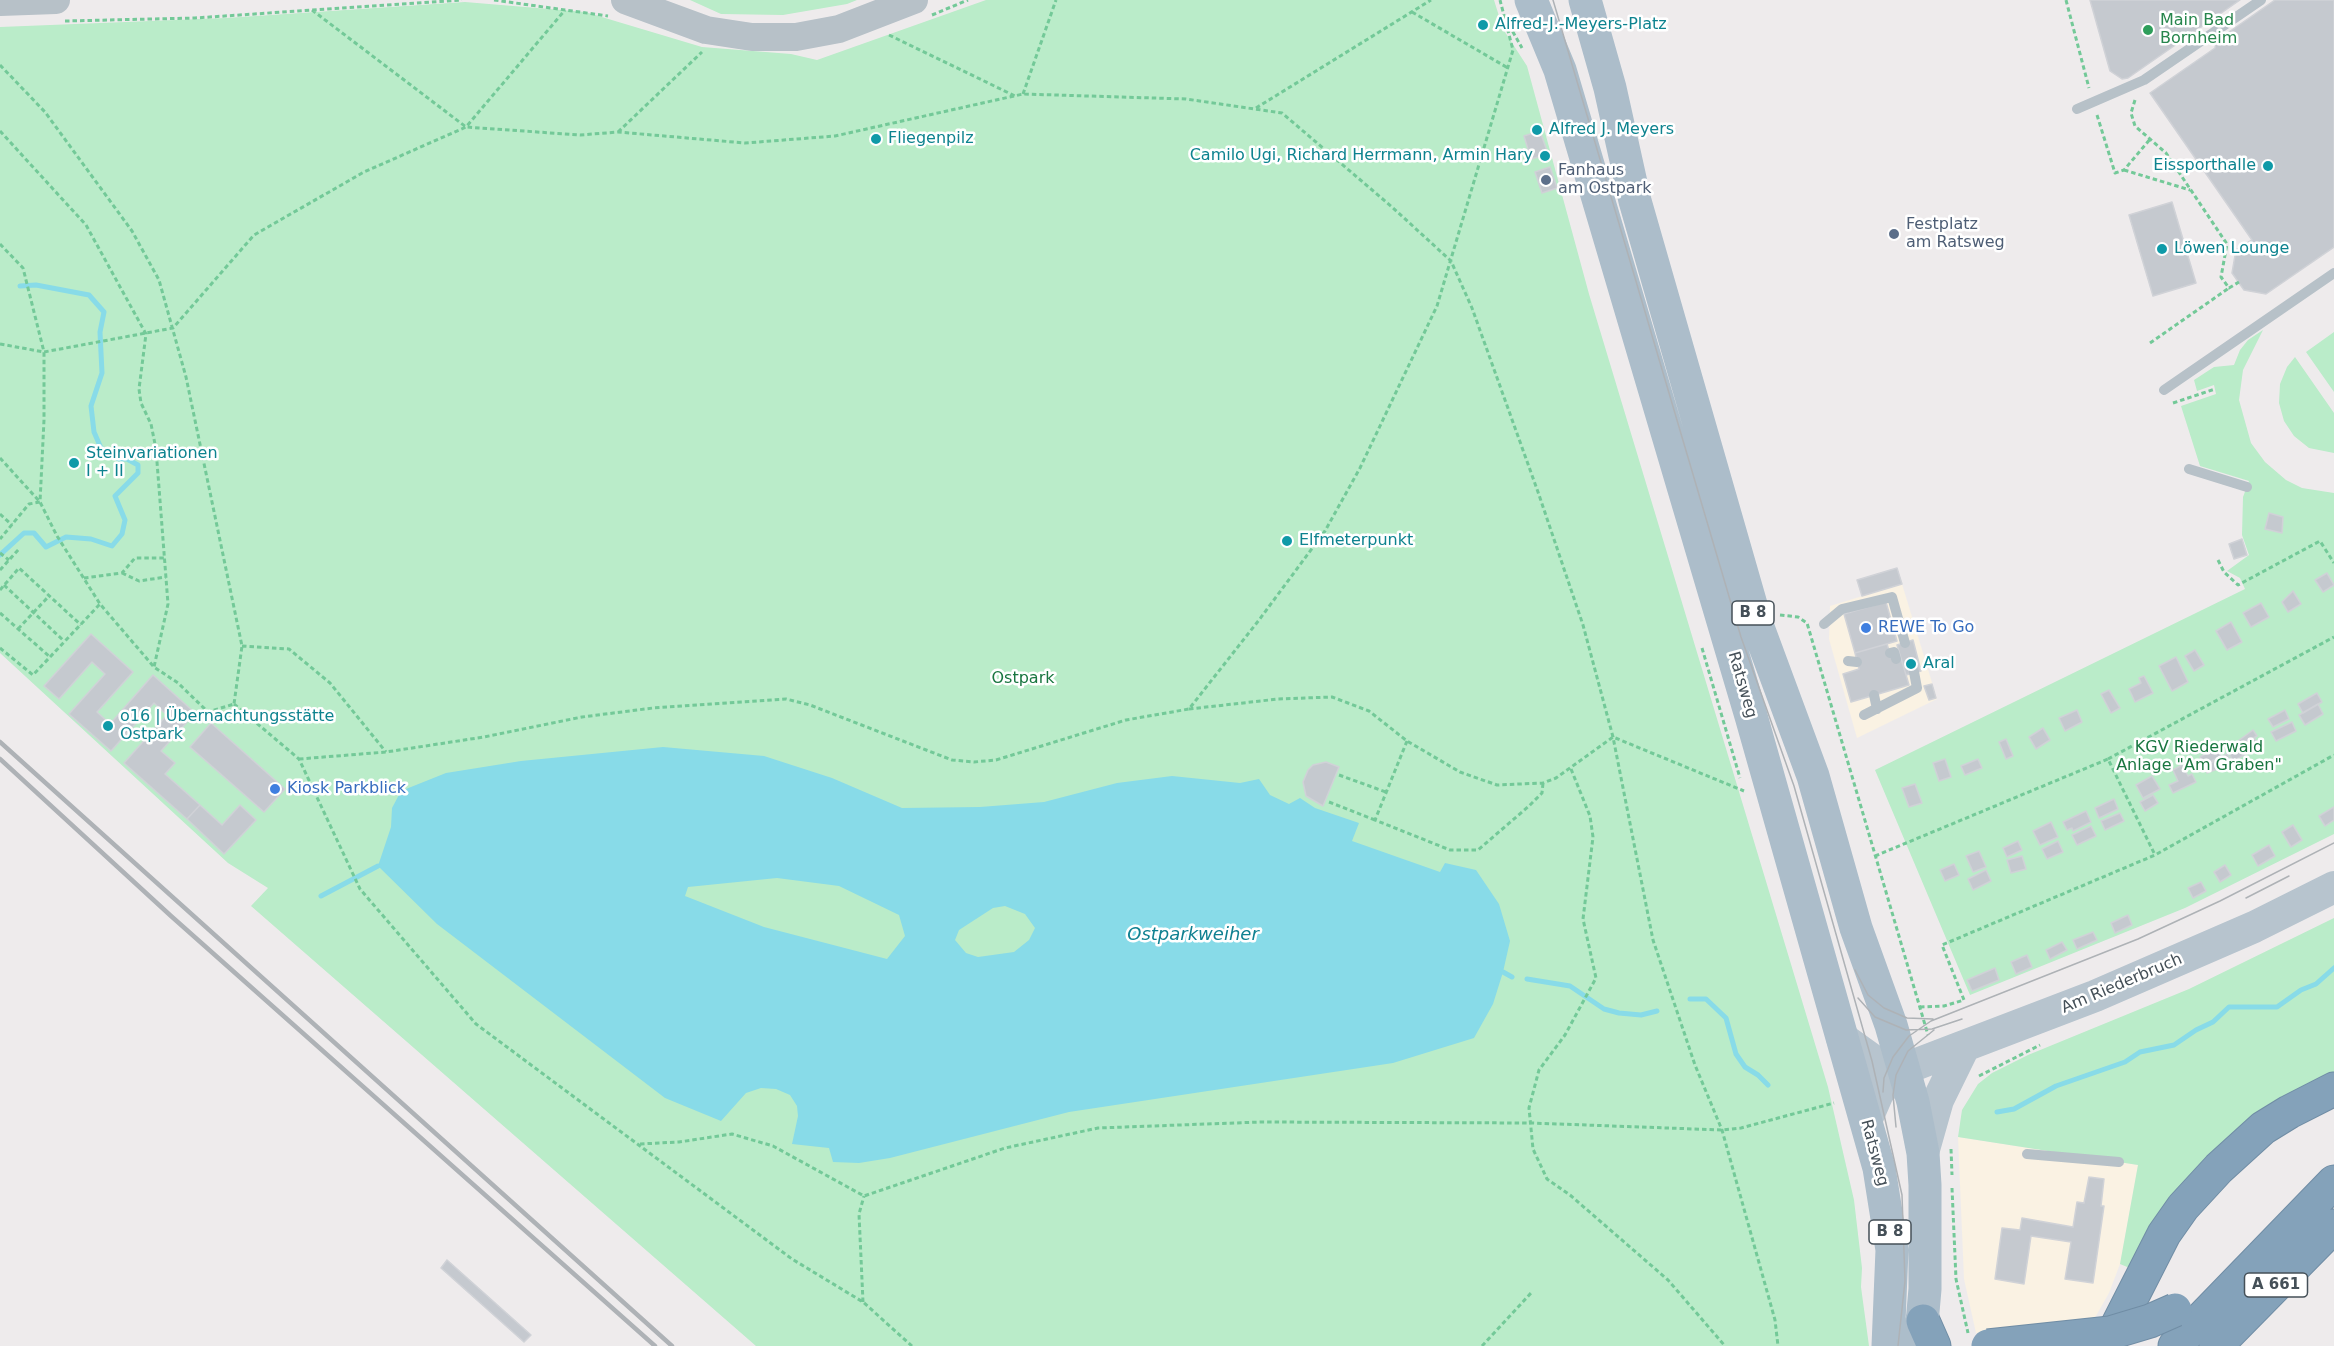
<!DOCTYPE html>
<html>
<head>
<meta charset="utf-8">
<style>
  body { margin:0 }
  canvas { display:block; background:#eeebec }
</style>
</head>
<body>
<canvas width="2334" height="1346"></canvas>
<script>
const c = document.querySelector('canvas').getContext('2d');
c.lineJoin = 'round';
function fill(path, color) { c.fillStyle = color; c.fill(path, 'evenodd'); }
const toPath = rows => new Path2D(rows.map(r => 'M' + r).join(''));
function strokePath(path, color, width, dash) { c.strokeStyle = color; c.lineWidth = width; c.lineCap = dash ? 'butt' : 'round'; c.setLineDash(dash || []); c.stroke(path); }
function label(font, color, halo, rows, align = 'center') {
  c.font = font + ' "DejaVu Sans",sans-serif'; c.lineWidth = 5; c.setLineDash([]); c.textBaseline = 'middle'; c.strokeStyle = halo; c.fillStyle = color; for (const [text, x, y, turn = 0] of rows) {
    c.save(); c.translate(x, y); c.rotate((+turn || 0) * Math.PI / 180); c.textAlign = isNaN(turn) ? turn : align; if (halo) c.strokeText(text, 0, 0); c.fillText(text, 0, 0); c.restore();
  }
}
const commercial = toPath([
  [1902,584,1937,699,1857,738,1829,639,1830,606],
  [1958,1137,2138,1165,2120,1264,2109,1293,2092,1323,1976,1333,1964,1279]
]);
const green = toPath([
  [690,0,857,0,847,4,783,15,721,14],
  [986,0,1494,0,1503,29,1527,66,1589,294,1828,1087,1854,1200,1862,1268,1861,1287,1869,1346,756,1346,251,906,268,888,228,863,0,653,0,27,226,18,465,2,585,12,702,47,791,54,817,60],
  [2263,330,2243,370,2239,400,2251,443,2265,462,2286,480,2302,488,2334,493,2334,834,2185,908,1970,995,1875,770,2245,589,2240,578,2227,571,2249,555,2242,535,2243,497,2249,481,2200,466,2181,406,2216,394,2214,385,2197,391,2194,380,2214,367,2234,365,2240,350,2248,340],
  [2334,332,2334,392,2306,352],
  [2295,357,2334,413,2334,453,2309,448,2294,436,2284,421,2279,403,2280,384,2287,367],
  [2334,918,2334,1077,2132,1269,2120,1264,2138,1165,1958,1137,1962,1110,1978,1084,1992,1073,2028,1055,2189,989]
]);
const water = toPath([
  [663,747,764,756,832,778,902,808,980,807,1044,802,1117,783,1172,776,1240,783,1259,779,1270,795,1289,804,1300,798,1315,808,1359,823,1352,841,1440,872,1445,863,1476,870,1499,904,1510,941,1503,972,1493,1004,1474,1038,1393,1063,1069,1112,890,1158,859,1163,833,1162,829,1148,792,1144,798,1116,797,1106,790,1095,776,1089,761,1088,746,1093,721,1121,665,1098,437,924,378,866,391,827,392,808,401,791,446,773,521,761],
  [777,878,839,886,899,915,905,936,887,959,764,927,685,896,688,887],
  [1005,906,1025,914,1035,928,1029,940,1014,952,978,957,966,953,955,940,959,930,993,908]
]);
const stream = toPath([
  [0,555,24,533,34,533,46,547,66,537,91,539,112,546,122,534,125,520,115,496,138,473,138,465,127,459,119,459,101,448,94,432,91,406,102,373,100,332,104,312,89,295,36,285,20,286],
  [321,896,378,866],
  [1503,972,1512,977],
  [1527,979,1570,986,1604,1009,1619,1013,1641,1015,1657,1011],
  [1690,999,1706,999,1726,1018,1736,1054,1745,1067,1758,1075,1768,1085],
  [1997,1112,2014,1109,2056,1086,2125,1062,2140,1052,2174,1045,2196,1030,2213,1022,2229,1007,2277,1007,2301,990,2316,984,2334,968]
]);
const building = toPath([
  [2090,0,2240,0,2128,78,2122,79,2110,71,2090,0],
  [2275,0,2334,0,2334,247,2266,294,2244,290,2232,273,2236,250,2252,240,2150,93,2215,48,2216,41,2275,0],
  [1540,131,1548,154,1531,159,1524,136,1540,131],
  [1550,167,1557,188,1542,193,1535,172,1550,167],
  [2172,202,2196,283,2153,296,2129,215,2172,202],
  [2269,513,2283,517,2282,533,2265,529,2269,513],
  [2242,539,2247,555,2234,559,2229,544,2242,539],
  [1897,568,1902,584,1862,596,1857,580,1897,568],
  [2327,573,2334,585,2323,592,2315,580,2327,573],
  [2293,591,2301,604,2288,612,2282,602,2293,591],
  [1886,602,1897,641,1855,653,1844,614,1886,602],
  [2261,603,2269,617,2251,627,2243,613,2261,603],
  [2231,622,2242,642,2227,650,2216,631,2231,622],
  [91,634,133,672,97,712,110,724,153,675,195,713,161,751,175,763,165,774,200,805,187,819,124,763,167,715,154,703,111,751,69,714,105,674,92,662,59,699,44,686,91,634],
  [1913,640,1921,671,1906,675,1897,645,1913,640],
  [1887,644,1892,660,1901,658,1909,685,1851,702,1843,674,1859,669,1855,653,1887,644],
  [2195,650,2204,665,2194,671,2185,656,2195,650],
  [2176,657,2188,682,2172,691,2159,666,2176,657],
  [2144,676,2153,693,2135,702,2129,689,2141,683,2139,678,2144,676],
  [1932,684,1936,698,1929,700,1924,686,1932,684],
  [2109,690,2120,708,2111,713,2101,694,2109,690],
  [2317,693,2322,702,2303,713,2298,704,2317,693],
  [2318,704,2323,714,2305,725,2299,715,2318,704],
  [2077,710,2082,722,2065,731,2059,718,2077,710],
  [2285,710,2289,719,2273,727,2268,719,2285,710],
  [2292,722,2296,731,2276,741,2271,732,2292,722],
  [211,723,285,789,264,812,190,747,211,723],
  [2043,728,2050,740,2036,749,2029,737,2043,728],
  [2253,730,2257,736,2240,745,2238,741,2253,730],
  [2006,739,2013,756,2006,759,1999,742,2006,739],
  [2255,739,2259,747,2233,761,2229,753,2255,739],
  [2216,748,2221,756,2204,765,2200,757,2216,748],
  [2227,754,2232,763,2207,773,2204,767,2227,754],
  [1945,759,1951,777,1939,781,1933,763,1945,759],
  [1978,759,1982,768,1965,775,1961,766,1978,759],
  [1326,762,1339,767,1323,806,1306,796,1303,782,1308,770,1313,765,1326,762],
  [2182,765,2188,776,2192,774,2196,782,2173,793,2169,785,2178,781,2173,770,2182,765],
  [2152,776,2160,789,2143,798,2136,785,2152,776],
  [1915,784,1922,803,1909,807,1902,788,1915,784],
  [2153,795,2158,803,2145,811,2140,802,2153,795],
  [2114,799,2118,809,2099,818,2095,808,2114,799],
  [200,805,222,825,240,805,256,820,224,854,187,819,200,805],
  [2334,807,2334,820,2325,826,2319,816,2334,807],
  [2086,811,2091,822,2073,831,2072,828,2067,830,2063,822,2086,811],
  [2120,813,2124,821,2105,830,2101,821,2120,813],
  [2051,822,2058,837,2040,845,2033,831,2051,822],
  [2293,825,2302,840,2291,847,2282,832,2293,825],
  [2091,826,2096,836,2077,845,2072,835,2091,826],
  [2018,841,2022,850,2007,857,2003,848,2018,841],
  [2058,841,2063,852,2047,859,2042,849,2058,841],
  [2269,845,2275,856,2258,866,2252,855,2269,845],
  [1979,851,1986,867,1973,872,1966,856,1979,851],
  [2022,856,2026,869,2011,873,2007,860,2022,856],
  [1954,864,1959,875,1945,881,1940,870,1954,864],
  [2225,865,2231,875,2220,882,2214,872,2225,865],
  [1986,870,1991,881,1973,890,1968,879,1986,870],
  [2201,882,2206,891,2193,898,2188,888,2201,882],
  [2128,915,2132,925,2115,933,2111,923,2128,915],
  [2093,932,2097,940,2077,949,2073,940,2093,932],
  [2062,942,2067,950,2050,959,2046,950,2062,942],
  [2027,955,2032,967,2016,974,2011,962,2027,955],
  [1995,968,1999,980,1972,991,1967,980,1995,968],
  [2089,1177,2104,1179,2101,1206,2104,1206,2093,1283,2065,1279,2071,1242,2031,1236,2024,1284,1995,1279,2002,1228,2020,1230,2022,1218,2073,1227,2077,1202,2084,1203,2089,1177],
  [447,1260,531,1335,524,1342,441,1268,447,1260]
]);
const path = toPath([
  [494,0,608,16],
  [2066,0,2089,88],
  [312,10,466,127,580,135,618,132,745,143,835,136,1023,94,1186,99,1282,113,1392,207,1451,261,1472,308,1538,492,1583,625,1613,737,1653,940,1695,1065,1722,1130,1775,1320,1778,1346],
  [1412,12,1508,68],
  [932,15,968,0],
  [65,21,195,18,462,0],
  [1509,25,1522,48],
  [889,35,1015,96],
  [0,65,45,112,132,231,159,280,186,377,242,646,234,704],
  [1023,94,1056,0],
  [2135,100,2131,113,2135,126,2166,153,2227,244,2221,277,2229,288,2239,282],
  [1256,108,1431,0],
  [2097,115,2115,173,2124,170,2151,138],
  [0,131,86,225,146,334,139,389,141,403,151,424,156,449,168,604,154,667],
  [618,132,702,52],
  [2124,170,2190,190],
  [0,244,23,268,44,352,173,328,254,235,364,172,466,127,565,10],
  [2150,343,2229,288],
  [0,344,44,352,44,420,40,502,29,504,0,539],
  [2173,403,2215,389],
  [0,458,40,502,57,536,100,604,154,667,178,683,208,712,234,704],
  [0,514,12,525],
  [0,553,9,560],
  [2218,560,2224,572,2238,585,2320,541,2334,563],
  [0,570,19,549],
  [122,573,139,581,166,577],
  [84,578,122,573,135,558,164,558],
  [4,585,64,641],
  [0,590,19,568,81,625],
  [0,613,50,657],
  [1780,615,1798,617,1807,623,1928,1035],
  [18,629,49,596],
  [242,646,289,649,330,683,386,752],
  [0,648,33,675,100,604],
  [1702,648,1740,778],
  [234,704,299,759,360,889,476,1024,792,1259,863,1302,912,1346],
  [1189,709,1278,699,1332,697,1369,711,1407,741,1460,772,1497,785,1543,783,1556,778,1613,737,1744,791],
  [1407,741,1375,820,1450,850,1478,850,1529,806,1542,793,1543,783],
  [299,759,386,752,484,737,582,717,653,708,786,699,810,705,952,760,974,762,996,760,1126,720,1189,709,1259,620,1325,531,1360,468,1437,306,1513,50,1500,0],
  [2108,759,2334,637],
  [1571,769,1590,816,1593,837,1583,919,1596,978,1565,1035,1539,1070,1529,1108,1533,1149,1547,1179,1570,1195,1668,1280,1725,1346],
  [1339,775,1386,792],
  [1329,802,1375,820],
  [1875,856,2108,759,2155,855],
  [1920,1007,1944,1006,1964,1000,1942,945,2155,855,2334,755],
  [1979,1076,2040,1045],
  [640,1144,679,1142,732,1134,773,1146,864,1196,1005,1148,1098,1128,1261,1122,1531,1123,1722,1130,1741,1128,1834,1103],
  [1951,1149,1952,1175],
  [1952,1188,1956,1279,1968,1333],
  [863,1302,859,1214,864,1196],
  [1482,1346,1531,1293]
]);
const service = toPath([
  [2077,109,2144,80,2261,0],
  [2164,390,2334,273],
  [2189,469,2247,487],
  [1824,624,1842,609,1892,597,1905,643],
  [1890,653,1894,652,1896,659],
  [1848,661,1857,662],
  [1874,695,1877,709],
  [1864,715,1917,688,1914,672],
  [2027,1154,2119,1162]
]);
const tertiary = toPath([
  [625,0,706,30,752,37,796,37,839,29,914,0],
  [0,2,56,0]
]);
const secondary = toPath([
  [1842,1038,1881,1066,1904,1069],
  [1866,1121,1879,1091,1904,1069,2095,996,2254,927,2334,887],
  [1923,1153,1938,1100,1963,1049]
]);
const primary = toPath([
  [1531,0,1560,70,1751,716,1879,1168,1892,1250,1888,1346],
  [1585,0,1610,88,1635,201,1756,622,1813,776,1856,928,1891,1025,1913,1102,1923,1153,1925,1185,1925,1289,1920,1346]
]);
const motorway = toPath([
  [1923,1321,1934,1346],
  [2107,1346,2164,1234,2183,1207,2219,1168,2263,1128,2289,1112,2334,1089],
  [2175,1346,2334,1182],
  [2216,1346,2334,1226]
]);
const tram = toPath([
  [1553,0,1741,637,1794,786,1872,1061,1902,1195,1905,1281,1898,1346],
  [2246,898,2289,876],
  [1855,970,1868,995,1884,1008,1907,1018,1933,1019],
  [1858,998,1875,1017,1906,1030,1932,1029,1962,1019],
  [1883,1092,1884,1078,1893,1057,1909,1036,1931,1021,2138,939,2220,901,2334,843],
  [1896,1127,1893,1095,1896,1075,1908,1051,1934,1030]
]);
const rail = toPath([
  [0,742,672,1346],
  [0,759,171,916,655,1346]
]);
const motorwayBridge = toPath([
  [1988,1346,2110,1333,2150,1321,2175,1310]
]);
const markers = [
  [1483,25,6,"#0f9aa8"],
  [2148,30,6,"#2e9e5b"],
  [1537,130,6,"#0f9aa8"],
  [876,139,6,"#0f9aa8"],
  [1545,156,6,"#0f9aa8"],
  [2268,166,6,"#0f9aa8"],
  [1546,180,6,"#5c6f8a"],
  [1894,234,6,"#5c6f8a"],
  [2162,249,6,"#0f9aa8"],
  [74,463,6,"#0f9aa8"],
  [1287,541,6,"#0f9aa8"],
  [1866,628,6,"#3f7fe0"],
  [1911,664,6,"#0f9aa8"],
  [108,726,6,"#0f9aa8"],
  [275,789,6,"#3f7fe0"]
];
const shields = [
  [1753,613,42],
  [1890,1232,42],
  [2276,1285,63]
];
const shieldNames = [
  ["B 8",1753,613],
  ["B 8",1890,1232],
  ["A 661",2276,1285]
];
const leisureNames = [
  ["Main Bad",2160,21],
  ["Bornheim",2160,39]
];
const cultureNames = [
  ["Alfred-J.-Meyers-Platz",1495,25],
  ["Alfred J. Meyers",1549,130],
  ["Fliegenpilz",888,139],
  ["Camilo Ugi, Richard Herrmann, Armin Hary",1533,156,"right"],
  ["Eissporthalle",2256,166,"right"],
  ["Löwen Lounge",2174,249],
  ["Steinvariationen",86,454],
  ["I + II",86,472],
  ["Elfmeterpunkt",1299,541],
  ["Aral",1923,664],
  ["o16 | Übernachtungsstätte",120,717],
  ["Ostpark",120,735]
];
const serviceNames = [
  ["Fanhaus",1558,171],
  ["am Ostpark",1558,189],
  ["Festplatz",1906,225],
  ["am Ratsweg",1906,243]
];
const shopNames = [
  ["REWE To Go",1878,628],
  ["Kiosk Parkblick",287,789]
];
const parkNames = [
  ["Ostpark",1023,679],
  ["KGV Riederwald",2199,748],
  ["Anlage \"Am Graben\"",2199,766]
];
const streetNames = [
  ["Ratsweg",1742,685,74],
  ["Am Riederbruch",2122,984,-23],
  ["Ratsweg",1874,1153,75]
];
const waterNames = [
  ["Ostparkweiher",1193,935]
];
fill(commercial, '#faf2e3');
fill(green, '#baecc9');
fill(water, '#88dbe8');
strokePath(stream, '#88dbe8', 5);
fill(building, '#c5c9cf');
strokePath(building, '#d0d2d7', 1.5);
strokePath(motorway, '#708da5', 35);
strokePath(path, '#73c998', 3, [4.5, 3]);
strokePath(service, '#b7c1c8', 10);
strokePath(tertiary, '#b7c1c8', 28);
strokePath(secondary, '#b7c4ce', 32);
strokePath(primary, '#acbdca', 33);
strokePath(motorway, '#84a2ba', 33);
strokePath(tram, '#aeb2b6', 1.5);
strokePath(rail, '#aeb2b6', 4.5);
strokePath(motorwayBridge, '#708da5', 35, []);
strokePath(motorwayBridge, '#84a2ba', 33);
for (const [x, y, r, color] of markers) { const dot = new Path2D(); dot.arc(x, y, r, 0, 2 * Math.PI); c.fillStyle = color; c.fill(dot); strokePath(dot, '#fff', 2); }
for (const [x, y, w] of shields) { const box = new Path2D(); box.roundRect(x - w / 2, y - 12, w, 24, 4.5); c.fillStyle = '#fff'; c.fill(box); strokePath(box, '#455058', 1.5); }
label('bold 15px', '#455058', null, shieldNames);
label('16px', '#27864d', '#fff', leisureNames, 'left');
label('16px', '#0d838f', '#fff', cultureNames, 'left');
label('16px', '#4e5e75', '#fff', serviceNames, 'left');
label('16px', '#366cbe', '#fff', shopNames, 'left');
label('16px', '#197640', '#fff', parkNames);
label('16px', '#455058', '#fff', streetNames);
label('italic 18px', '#108191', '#fff', waterNames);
</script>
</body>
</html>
